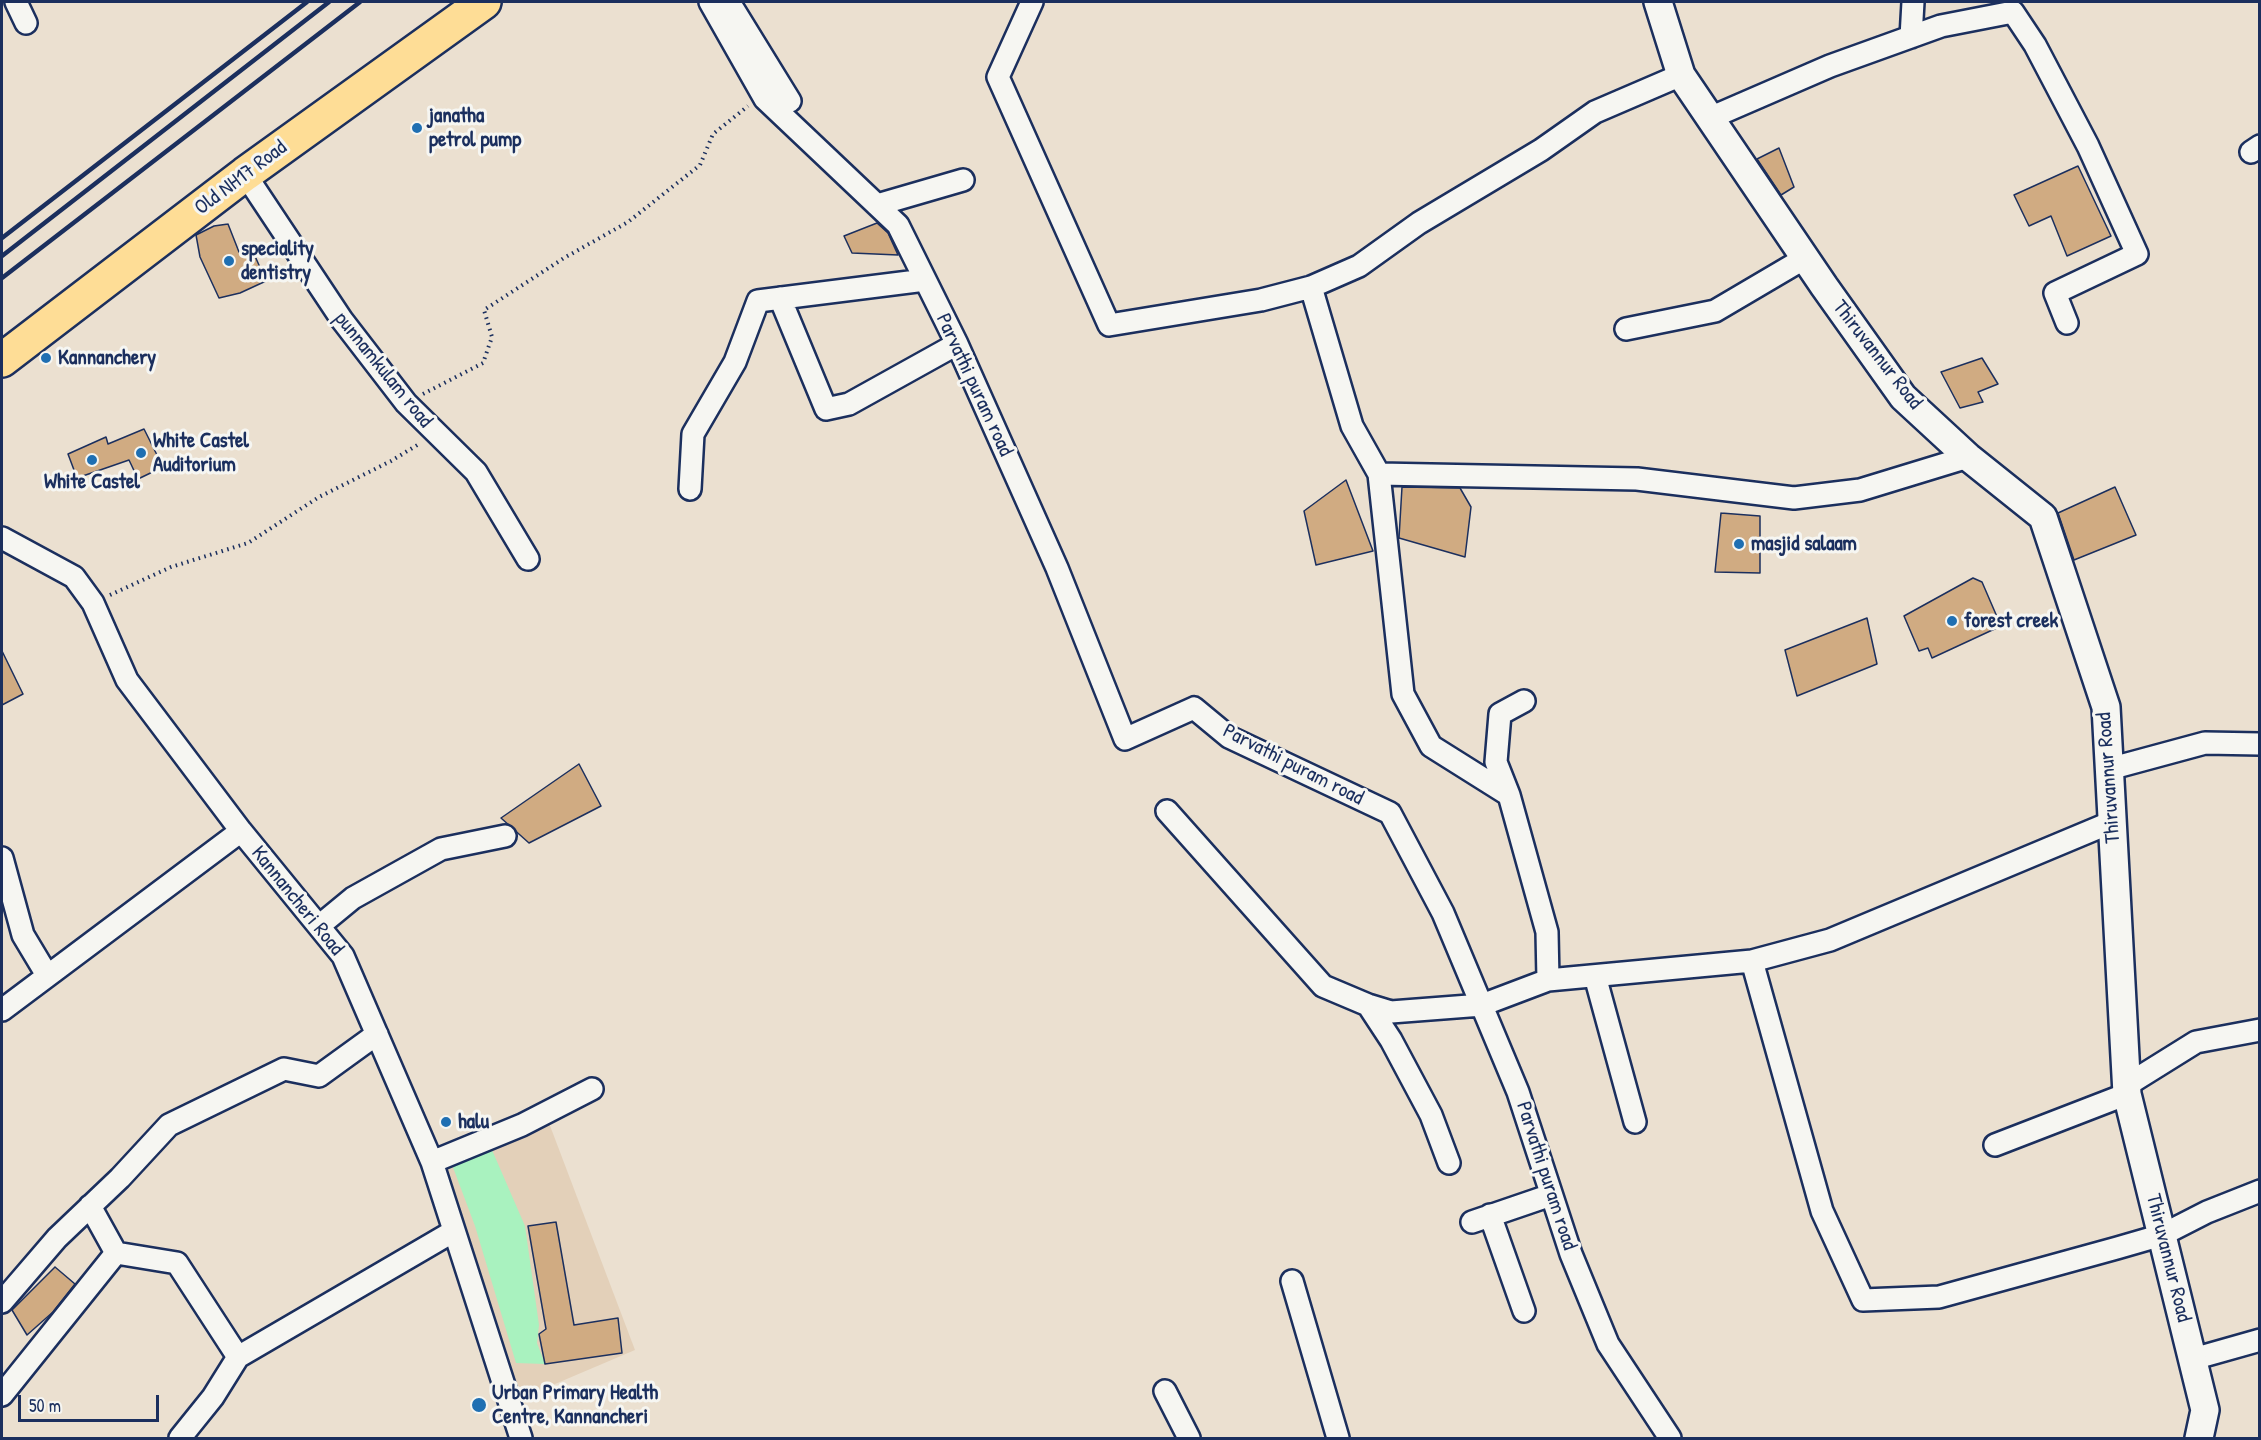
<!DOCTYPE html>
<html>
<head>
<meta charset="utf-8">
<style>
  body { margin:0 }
  #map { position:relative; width:2261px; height:1440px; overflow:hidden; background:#ebe0d0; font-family:"Patrick Hand",sans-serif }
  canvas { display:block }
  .frame { position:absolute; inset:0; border:3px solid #1b2f5e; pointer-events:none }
  .scale { position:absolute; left:18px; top:1395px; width:141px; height:27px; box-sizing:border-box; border:3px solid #1b2f5e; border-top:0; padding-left:8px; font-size:18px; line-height:21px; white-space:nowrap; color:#1b2f5e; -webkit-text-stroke:4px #f6f6f2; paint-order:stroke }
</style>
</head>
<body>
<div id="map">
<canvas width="2261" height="1440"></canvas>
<div class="frame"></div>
<div class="scale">50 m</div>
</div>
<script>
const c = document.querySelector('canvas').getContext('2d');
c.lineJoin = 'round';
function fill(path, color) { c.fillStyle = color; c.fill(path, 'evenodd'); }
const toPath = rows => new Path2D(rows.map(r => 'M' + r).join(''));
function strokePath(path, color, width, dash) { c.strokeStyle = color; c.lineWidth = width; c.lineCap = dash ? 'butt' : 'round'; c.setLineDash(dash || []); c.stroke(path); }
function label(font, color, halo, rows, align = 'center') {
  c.font = font + ' "Patrick Hand",sans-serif'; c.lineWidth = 6; c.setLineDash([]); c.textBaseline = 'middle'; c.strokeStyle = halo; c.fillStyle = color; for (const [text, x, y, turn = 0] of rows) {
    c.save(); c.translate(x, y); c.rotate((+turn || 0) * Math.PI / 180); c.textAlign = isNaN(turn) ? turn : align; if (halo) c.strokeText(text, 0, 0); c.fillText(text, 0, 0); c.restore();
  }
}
const built = toPath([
  [549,1123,635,1350,515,1401,440,1163]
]);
const green = toPath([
  [492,1150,525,1226,539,1325,537,1343,545,1364,516,1363,475,1226,451,1162]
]);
const building = toPath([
  [1779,148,1794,187,1781,195,1757,159,1779,148],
  [2078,166,2111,236,2067,256,2051,216,2029,226,2014,195,2078,166],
  [877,223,888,233,898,255,852,253,844,236,877,223],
  [228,224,239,252,251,247,266,281,240,293,219,298,200,257,196,235,214,226,228,224],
  [1982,358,1998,384,1978,392,1983,402,1960,408,1941,372,1982,358],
  [144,429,163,467,138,479,129,460,77,478,68,454,106,437,108,444,144,429],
  [1346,480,1373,551,1316,565,1304,511,1346,480],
  [1402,487,1460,488,1471,507,1465,557,1399,538,1402,487],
  [2115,487,2136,535,2074,560,2058,513,2115,487],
  [1721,513,1760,516,1760,573,1715,572,1721,513],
  [1973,578,1982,582,2001,626,1932,658,1928,648,1919,651,1904,616,1973,578],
  [1867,618,1877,664,1797,696,1785,650,1867,618],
  [2,651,23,694,2,705,2,651],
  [579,764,601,806,529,843,501,818,579,764],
  [556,1222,574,1325,618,1318,622,1353,545,1364,539,1334,546,1329,528,1226,556,1222],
  [55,1267,75,1284,53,1312,27,1335,12,1310,55,1267]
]);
const path = toPath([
  [423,394,483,363,492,337,484,310,564,258,628,222,700,165,713,134,748,106],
  [110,595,171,567,248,543,319,497,391,461,419,444]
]);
const minor = toPath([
  [16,2,26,23],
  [710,2,765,99,898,225,957,344,1057,568,1125,739,1194,708,1229,737,1390,813,1443,913,1518,1092,1571,1254,1608,1344,1670,1438],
  [729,2,790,101],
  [1032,2,998,77,1109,325,1261,300,1311,287,1359,266,1419,223,1541,150,1595,112,1681,75],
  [1911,37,1913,2],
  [1710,118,1830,66,1941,26,2013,12,2035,45,2088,146,2137,254,2055,293,2067,323],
  [2251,152,2260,146],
  [245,174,342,320,406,403,476,472,528,559],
  [877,205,963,180],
  [780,298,826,409,849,404,957,344],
  [1626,329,1715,311,1805,258],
  [1379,474,1637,479,1794,498,1860,490,1968,457],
  [690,489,693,434,735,362,758,301,925,280],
  [2,538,74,577,93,603,127,680,241,831,343,956,432,1162,521,1438],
  [2109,769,2205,743,2260,744],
  [1509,795,1496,762,1500,714,1524,701],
  [1167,811,1323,986,1368,1005,1391,1012,1482,1005,1548,980,1547,932,1509,795,1431,746,1403,694,1379,474,1352,426,1311,287],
  [2,858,23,935,47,975],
  [319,926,353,898,441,849,505,836],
  [1752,961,1822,1211,1863,1300,1939,1297,2117,1248,2162,1235,2207,1212,2260,1191],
  [1595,976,1635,1122],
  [1548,980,1752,961,1830,940,2112,822],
  [1368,1005,1391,1040,1431,1115,1449,1163],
  [2,1010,241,831],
  [2127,1085,2196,1042,2260,1030],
  [1995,1145,2127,1094],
  [432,1162,522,1125,592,1089],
  [1490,1215,1524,1311],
  [1472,1222,1551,1195],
  [116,1253,177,1263,238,1357,213,1397,180,1438],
  [1292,1281,1338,1438],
  [2,1302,57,1238,120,1178,169,1125,284,1069,319,1076,377,1034],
  [238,1357,454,1231],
  [2193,1359,2260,1340],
  [1165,1391,1189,1438],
  [2,1395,116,1253,90,1206]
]);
const tertiary = toPath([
  [1658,2,1681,75,1824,286,1903,397,1968,457,2043,517,2106,707,2127,1094,2205,1410,2199,1438]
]);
const primary = toPath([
  [2,360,245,174,484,2]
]);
const rail = toPath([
  [2,238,307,2],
  [2,256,329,2],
  [2,278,360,2]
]);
const markers = [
  [417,128,6,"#1f6fb2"],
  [229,261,6,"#1f6fb2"],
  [46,358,6,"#1f6fb2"],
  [141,453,6,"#1f6fb2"],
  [92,460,6,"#1f6fb2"],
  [1739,544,6,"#1f6fb2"],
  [1952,621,6,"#1f6fb2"],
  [446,1122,6,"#1f6fb2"],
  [479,1405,8,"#1f6fb2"]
];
const poiNames = [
  ["janatha",429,116],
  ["petrol pump",429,140],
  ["speciality",241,249],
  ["dentistry",241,273],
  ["Kannanchery",58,358],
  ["White Castel",153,441],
  ["Auditorium",153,465],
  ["White Castel",92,482,"center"],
  ["masjid salaam",1751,544],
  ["forest creek",1964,621],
  ["halu",458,1122],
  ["Urban Primary Health",492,1393],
  ["Centre, Kannancheri",492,1417]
];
const streetNames = [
  ["Old NH17 Road",241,178,-37],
  ["Thiruvannur Road",1877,355,52],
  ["punnamkulam road",383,370,51],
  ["Parvathi puram road",974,385,65],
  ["Parvathi puram road",1293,765,27],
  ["Thiruvannur Road",2109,778,-94],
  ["Kannancheri Road",297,901,51],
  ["Parvathi puram road",1546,1176,72],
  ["Thiruvannur Road",2168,1258,76]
];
fill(built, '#e3d0b9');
fill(green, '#a9f2bf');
fill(building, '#d0ab82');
strokePath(building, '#1b2f5e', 1.5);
strokePath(minor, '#1b2f5e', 26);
strokePath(tertiary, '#1b2f5e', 32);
strokePath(primary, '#1b2f5e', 38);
strokePath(path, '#1b2f5e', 4, [1.5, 4.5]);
strokePath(minor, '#f6f6f2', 21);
strokePath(tertiary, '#f6f6f2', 27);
strokePath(primary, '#fedd96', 33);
strokePath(rail, '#1b2f5e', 4.5);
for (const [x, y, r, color] of markers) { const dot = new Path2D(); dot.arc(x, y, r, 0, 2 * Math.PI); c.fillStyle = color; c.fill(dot); strokePath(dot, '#f6f6f2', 2); }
label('bold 21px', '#1b2f5e', '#f6f6f2', poiNames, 'left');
label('21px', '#1b2f5e', '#f6f6f2', streetNames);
</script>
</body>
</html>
